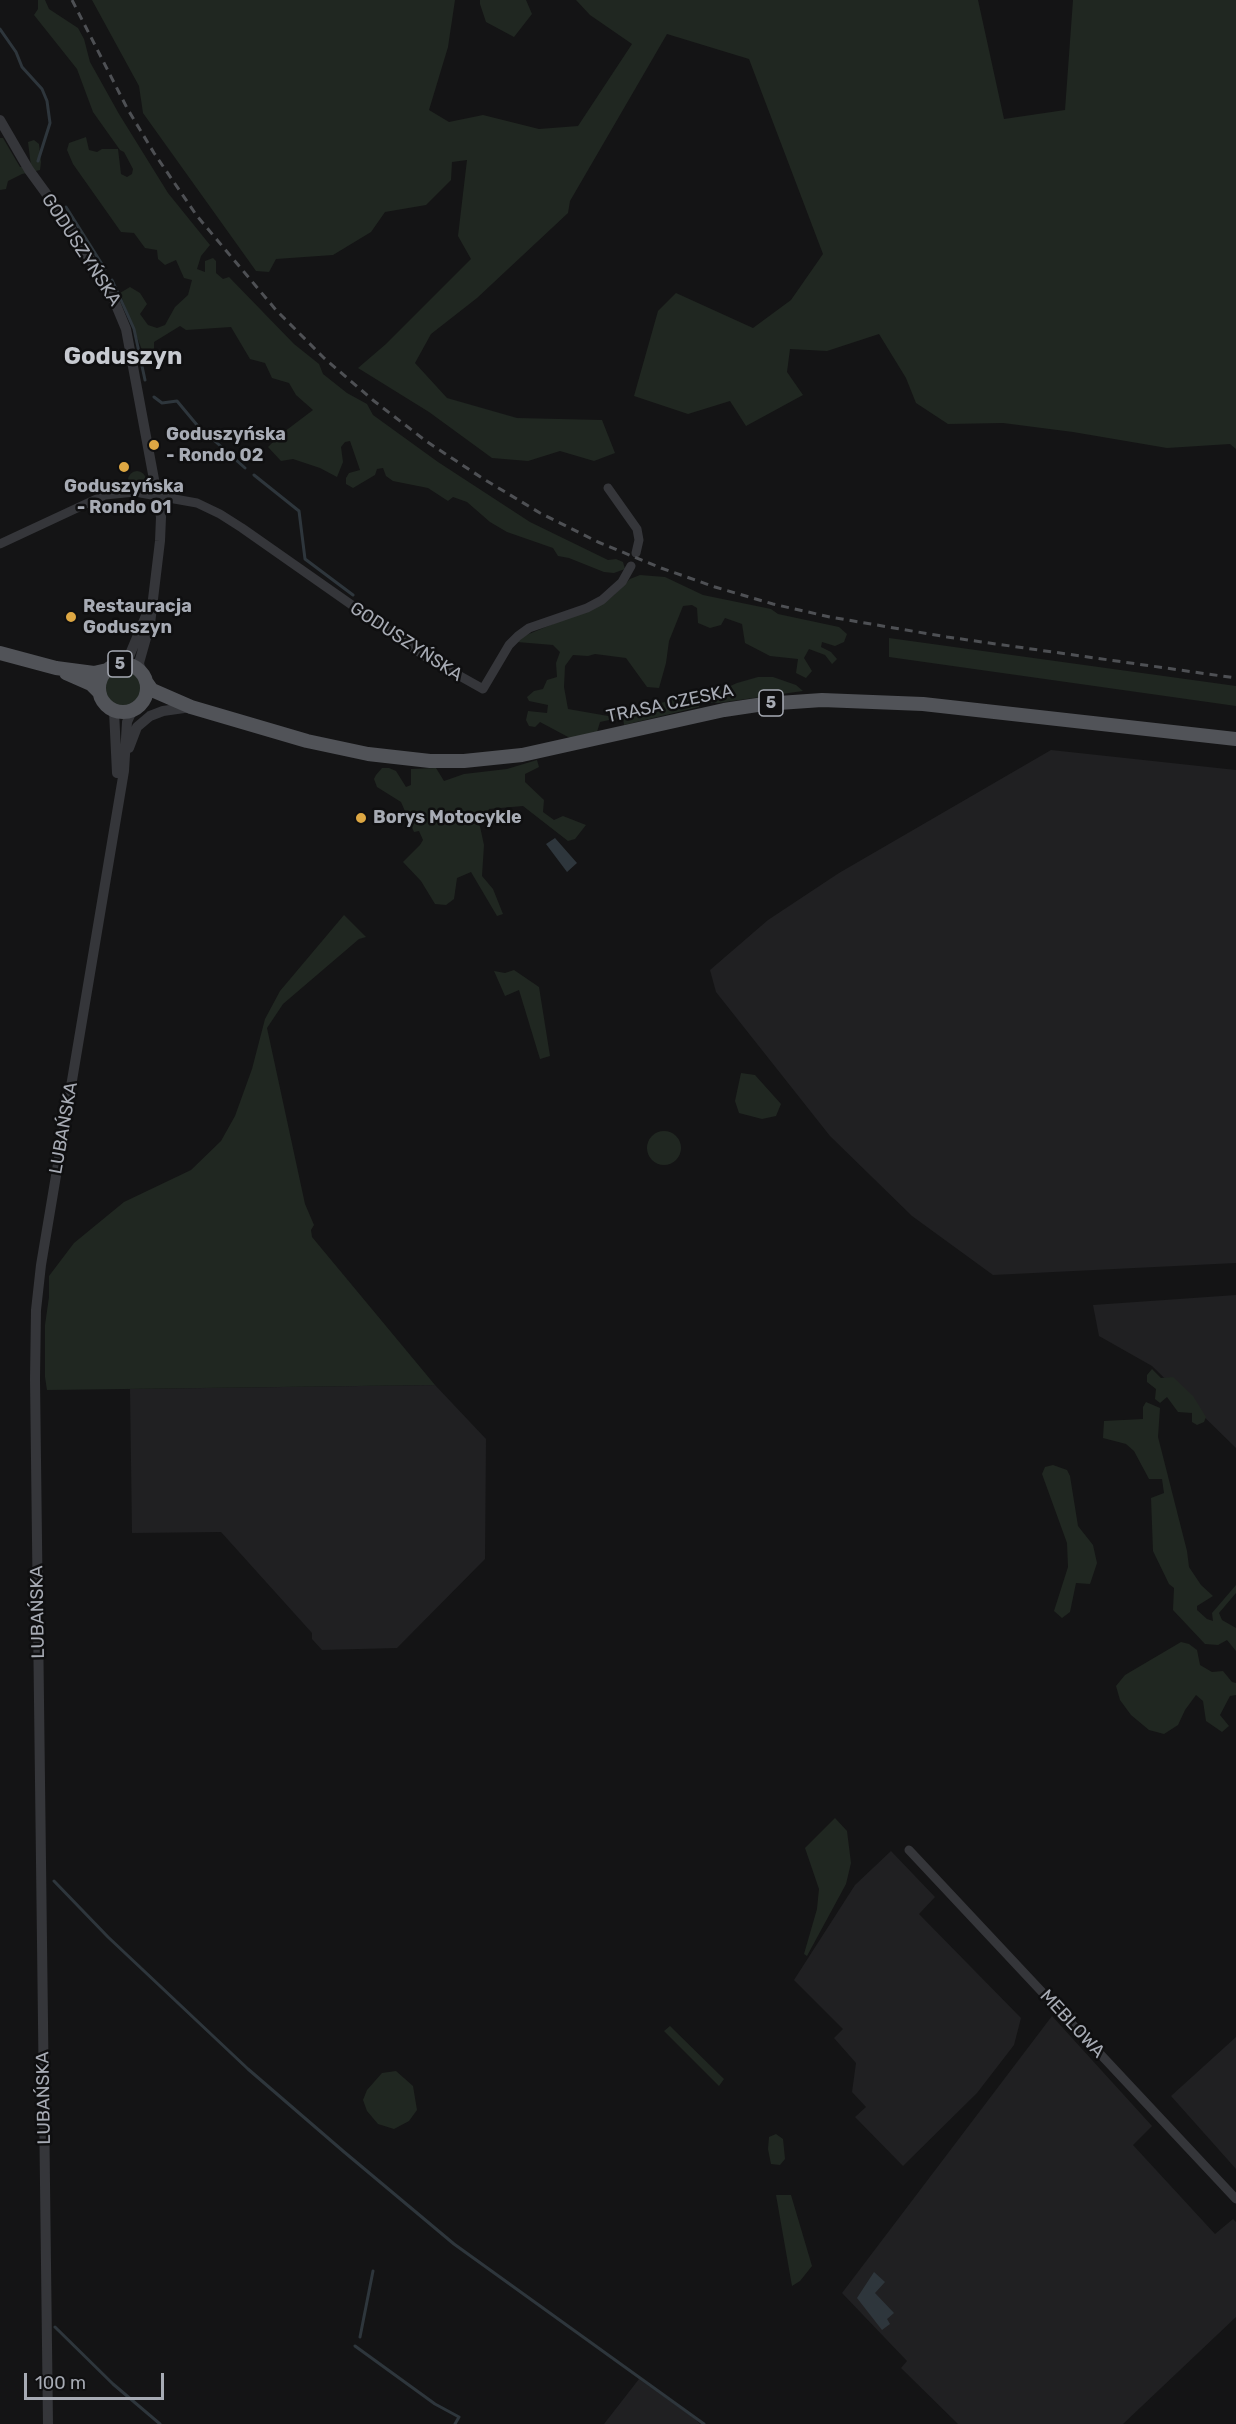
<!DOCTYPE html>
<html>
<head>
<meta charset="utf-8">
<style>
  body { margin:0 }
  #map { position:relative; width:1236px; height:2424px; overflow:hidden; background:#141415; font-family:Rubik,sans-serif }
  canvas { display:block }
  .scale { position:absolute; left:24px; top:2373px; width:140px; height:27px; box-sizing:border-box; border:3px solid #a7abb4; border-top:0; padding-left:8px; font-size:18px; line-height:21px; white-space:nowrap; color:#a7abb4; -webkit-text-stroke:4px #0f0f10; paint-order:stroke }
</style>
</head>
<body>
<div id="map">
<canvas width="1236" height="2424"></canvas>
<div class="scale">100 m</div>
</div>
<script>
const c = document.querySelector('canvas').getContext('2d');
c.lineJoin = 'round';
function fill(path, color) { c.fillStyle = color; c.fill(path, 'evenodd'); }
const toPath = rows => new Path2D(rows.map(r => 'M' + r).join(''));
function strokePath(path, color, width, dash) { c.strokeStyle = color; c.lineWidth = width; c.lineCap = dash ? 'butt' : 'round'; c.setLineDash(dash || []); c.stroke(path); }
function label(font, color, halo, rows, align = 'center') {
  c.font = font + ' Rubik,sans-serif'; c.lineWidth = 5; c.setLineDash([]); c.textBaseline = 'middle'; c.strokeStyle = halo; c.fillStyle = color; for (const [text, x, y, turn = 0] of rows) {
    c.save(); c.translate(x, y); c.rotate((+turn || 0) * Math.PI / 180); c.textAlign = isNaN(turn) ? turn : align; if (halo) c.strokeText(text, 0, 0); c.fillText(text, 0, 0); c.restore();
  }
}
const built = toPath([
  [1051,750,1236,770,1236,1263,993,1275,912,1216,830,1136,716,992,710,970,768,920,839,873],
  [1236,1295,1236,1448,1152,1366,1099,1336,1093,1305],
  [435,1385,486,1439,485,1559,397,1648,322,1650,312,1639,312,1633,221,1532,132,1533,130,1389],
  [891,1851,935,1897,919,1914,1021,2018,1014,2045,977,2093,903,2166,855,2117,866,2107,852,2092,856,2063,834,2038,843,2029,794,1980,855,1885],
  [1052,2016,1152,2126,1133,2145,1215,2234,1233,2219,1236,2222,1236,2317,1123,2424,958,2424,901,2368,907,2361,842,2293],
  [1236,2037,1236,2169,1171,2096],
  [639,2379,694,2418,700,2424,604,2424]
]);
const green = toPath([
  [38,0,45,0,49,9,78,28,84,39,90,62,119,114,168,193,210,245,201,256,197,269,205,272,205,261,213,258,216,261,216,273,223,279,229,277,294,344,319,364,323,374,347,393,367,404,373,415,438,462,530,522,608,560,616,559,623,562,625,569,614,573,604,572,569,558,558,556,553,548,507,532,490,522,467,502,453,497,448,501,428,488,393,481,386,476,383,468,377,469,375,475,353,488,346,484,346,478,349,473,360,470,350,441,345,442,341,447,343,462,337,477,320,468,293,459,281,461,268,447,280,435,313,410,296,395,289,383,272,378,265,363,250,359,231,327,186,330,180,326,154,342,154,359,149,360,142,350,120,293,130,287,140,293,147,304,140,314,148,325,157,328,165,325,175,307,188,295,192,280,184,278,176,260,165,265,158,259,157,250,145,248,134,233,121,232,73,164,67,150,69,143,86,137,89,150,97,152,102,149,118,149,121,174,127,177,132,174,133,169,124,152,120,150,93,112,77,69,34,15,38,9],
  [92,0,455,0,448,47,429,110,449,122,483,115,539,129,578,126,632,44,590,15,576,0,978,0,1004,119,1065,110,1073,0,1236,0,1236,449,1230,444,1167,448,1073,432,1003,423,948,424,916,403,906,378,879,334,827,351,790,349,787,372,803,395,746,426,730,401,688,414,634,396,658,311,676,293,753,328,791,300,823,254,749,59,667,34,570,201,568,213,477,298,431,334,415,363,447,398,517,418,602,420,615,453,594,461,560,451,528,461,492,458,429,412,358,368,386,344,471,259,458,236,467,160,452,162,451,180,426,205,385,212,371,232,333,255,276,259,269,272,256,271,143,113,139,86],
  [480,0,526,0,532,14,514,37,486,22,480,4],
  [0,138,3,138,20,167,31,166,28,142,34,140,39,144,41,162,40,170,22,174,8,181,6,189,0,190],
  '128 480a9 9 0 1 1 18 0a9 9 0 1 1-18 0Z',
  [640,575,665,577,703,595,771,609,778,614,839,627,847,634,844,642,835,646,822,642,821,647,831,652,837,659,832,664,825,655,809,649,804,658,812,671,806,678,796,673,798,659,770,656,745,643,742,624,725,618,721,625,710,628,698,623,697,608,692,605,683,606,669,641,666,663,659,688,647,687,626,658,595,654,588,656,573,655,565,666,564,687,568,709,608,716,705,692,719,691,737,683,758,677,773,677,796,685,803,691,718,703,701,702,699,707,624,725,623,717,600,722,597,732,570,738,540,722,535,727,529,726,526,720,528,711,547,713,548,705,529,701,527,697,534,691,543,689,547,680,557,677,556,663,560,652,553,645,517,642,524,636,599,605,613,596,630,579],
  [889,638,1236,686,1236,706,889,657],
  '105 688a18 18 0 1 1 36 0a18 18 0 1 1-36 0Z',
  [537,760,539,767,525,774,525,782,544,800,543,812,554,820,563,816,586,825,575,839,568,841,523,806,489,809,485,818,479,822,484,845,482,876,493,889,503,914,497,916,471,872,457,878,454,899,446,905,435,904,421,881,403,862,420,845,423,840,419,831,414,832,401,802,377,787,374,779,376,775,382,768,389,768,396,771,406,787,411,785,411,769,436,768,444,781,464,774,507,769],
  [344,915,366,937,359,939,283,1004,267,1028,305,1204,314,1225,311,1230,312,1237,435,1385,47,1390,45,1377,45,1325,49,1297,49,1276,74,1243,124,1202,191,1170,221,1141,235,1116,252,1069,265,1019,280,991],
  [514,970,539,987,550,1056,540,1059,519,990,505,996,494,971,505,973],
  [741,1073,755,1075,781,1104,776,1116,762,1119,739,1113,735,1101],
  '647 1148a17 17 0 1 1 34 0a17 17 0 1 1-34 0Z',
  [1152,1369,1161,1378,1173,1377,1193,1396,1206,1417,1204,1422,1197,1425,1192,1422,1192,1413,1178,1412,1167,1397,1160,1403,1155,1399,1156,1389,1147,1382,1147,1375],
  [1146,1402,1160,1408,1158,1437,1187,1551,1189,1567,1201,1585,1213,1596,1197,1606,1197,1610,1207,1619,1213,1621,1212,1613,1236,1585,1236,1593,1219,1613,1222,1620,1236,1628,1236,1651,1227,1640,1218,1645,1205,1644,1173,1610,1174,1588,1169,1584,1153,1551,1151,1498,1164,1493,1162,1479,1149,1479,1134,1451,1126,1444,1103,1438,1104,1421,1143,1419,1143,1407],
  [1053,1465,1067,1470,1070,1476,1078,1526,1093,1545,1097,1563,1090,1584,1076,1583,1070,1612,1062,1618,1054,1611,1068,1567,1067,1543,1042,1474,1045,1467],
  [1181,1642,1189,1644,1197,1650,1200,1665,1212,1672,1223,1671,1232,1682,1236,1683,1236,1695,1230,1696,1220,1715,1229,1726,1222,1732,1206,1721,1203,1701,1196,1695,1185,1710,1178,1725,1164,1734,1149,1730,1131,1715,1120,1700,1116,1686,1125,1675],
  [835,1818,847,1831,851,1863,846,1884,807,1956,804,1954,817,1909,819,1889,805,1848],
  [670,2026,724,2079,719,2086,664,2031],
  [396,2071,413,2086,417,2110,409,2121,394,2129,378,2124,367,2111,363,2100,367,2090,382,2073],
  [776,2134,783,2139,785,2159,780,2165,771,2164,768,2149,769,2137],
  [776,2195,791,2195,812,2266,800,2281,792,2286]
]);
const water = toPath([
  [555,838,577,863,567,872,546,844],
  [874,2272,885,2282,875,2293,894,2313,887,2319,890,2324,882,2330,857,2298]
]);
const stream = toPath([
  [0,29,16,52,22,67,42,89,47,101,50,123,38,161],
  [66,207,105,269],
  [112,280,134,329,145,380],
  [154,397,162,403,177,401,197,425,245,468],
  [254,475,299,511,305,559,353,595],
  [54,1881,108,1937,248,2069,343,2151,454,2244,704,2424],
  [55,2327,113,2384,160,2424],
  [360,2337,373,2271],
  [355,2346,435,2404,459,2417,455,2424]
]);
const minor = toPath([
  [608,488,637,529,639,540,636,553],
  [0,544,105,495,135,492,197,503,220,514,242,528,426,657,483,689,509,645,518,636,529,628,587,608,602,600,622,582,631,566],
  [909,1850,1236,2199]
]);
const tertiary = toPath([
  [0,120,29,170,64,218,111,293,126,329,161,517,160,541,150,624,139,663,141,672],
  [122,664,128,659,148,611],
  [114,711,117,773],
  [129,748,137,727,150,716,163,711,191,707],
  [48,2424,35,1379,36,1310,41,1265,124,771,127,722,132,711]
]);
const primary = toPath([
  [0,653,56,668,94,673,107,670],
  '99 688a24 24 0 1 1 48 0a24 24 0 1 1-48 0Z',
  [66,673,91,684,99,692],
  [147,683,152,690,191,707,307,741,368,754,430,761,464,761,522,755,724,710,764,704,822,700,923,704,1236,739]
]);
const rail = toPath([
  [72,0,127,108,154,153,197,216,276,310,324,358,374,401,426,441,482,478,540,513,598,542,661,568,715,587,773,604,830,617,947,637,1236,678]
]);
const markers = [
  [154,445,6,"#dda743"],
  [124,467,6,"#dda743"],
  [71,617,6,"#dda743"],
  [361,818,6,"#dda743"]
];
const shields = [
  [120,664,24],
  [771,703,24]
];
const shieldNames = [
  ["5",120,664],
  ["5",771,703]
];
const streetNames = [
  ["GODUSZYŃSKA",81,250,57],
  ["GODUSZYŃSKA",406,642,33],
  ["TRASA CZESKA",670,704,-12],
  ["LUBAŃSKA",64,1128,-80],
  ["LUBAŃSKA",38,1612,-91],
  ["MEBLOWA",1072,2024,47],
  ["LUBAŃSKA",44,2098,-91]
];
const poiNames = [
  ["Goduszyńska",166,435],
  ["- Rondo 02",166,456],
  ["Goduszyńska",124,487,"center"],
  ["- Rondo 01",124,508,"center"],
  ["Restauracja",83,607],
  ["Goduszyn",83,628],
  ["Borys Motocykle",373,818]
];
const districtNames = [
  ["Goduszyn",123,357]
];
fill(built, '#202022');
fill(green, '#202721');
fill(water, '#2e363c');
strokePath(stream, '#2e363c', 3);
strokePath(minor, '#35363a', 9);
strokePath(tertiary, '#35363a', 10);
strokePath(primary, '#515358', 14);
strokePath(rail, '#4e5054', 3, [8, 6]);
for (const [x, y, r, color] of markers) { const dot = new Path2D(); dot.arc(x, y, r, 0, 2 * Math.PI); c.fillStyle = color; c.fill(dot); strokePath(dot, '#0f0f10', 2); }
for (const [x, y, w] of shields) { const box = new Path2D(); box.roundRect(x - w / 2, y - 13, w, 26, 4.5); c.fillStyle = '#0f0f10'; c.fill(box); strokePath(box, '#a7abb4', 1.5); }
label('bold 16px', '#a7abb4', null, shieldNames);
label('18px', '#a7abb4', '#0f0f10', streetNames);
label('bold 18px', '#a7abb4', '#0f0f10', poiNames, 'left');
label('bold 24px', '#c7cad0', '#0f0f10', districtNames);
</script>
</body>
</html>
